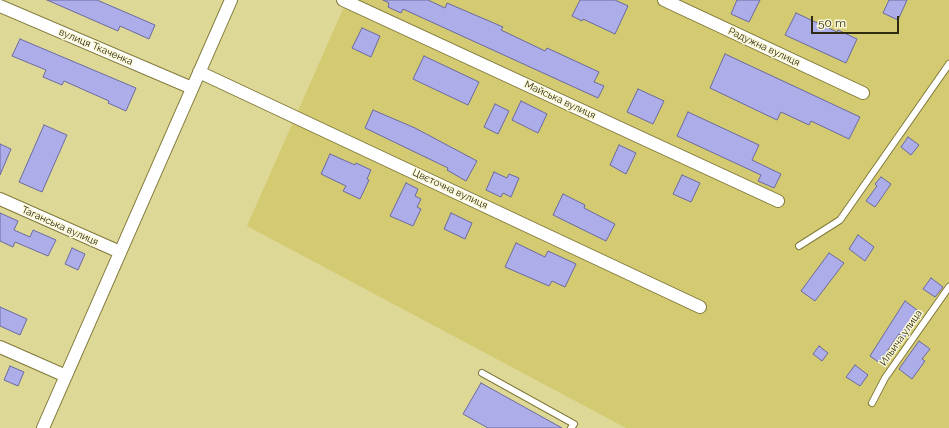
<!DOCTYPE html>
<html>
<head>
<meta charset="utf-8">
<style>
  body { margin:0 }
  #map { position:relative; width:949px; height:428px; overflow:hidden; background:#ded897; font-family:Raleway,sans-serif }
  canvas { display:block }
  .scale { position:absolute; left:811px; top:16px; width:88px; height:18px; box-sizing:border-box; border:2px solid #2e2b11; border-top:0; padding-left:5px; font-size:12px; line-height:14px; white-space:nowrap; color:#2e2b11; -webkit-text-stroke:3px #fbf8d8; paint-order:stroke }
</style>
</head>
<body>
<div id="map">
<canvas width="949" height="428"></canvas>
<div class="scale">50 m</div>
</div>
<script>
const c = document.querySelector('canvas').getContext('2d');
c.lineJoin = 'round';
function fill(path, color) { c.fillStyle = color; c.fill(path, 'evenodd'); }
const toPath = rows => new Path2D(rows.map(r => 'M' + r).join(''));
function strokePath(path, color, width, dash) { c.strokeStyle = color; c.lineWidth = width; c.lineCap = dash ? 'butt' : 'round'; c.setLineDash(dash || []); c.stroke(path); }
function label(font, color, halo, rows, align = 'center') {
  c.font = font + ' Raleway,sans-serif'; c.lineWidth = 3; c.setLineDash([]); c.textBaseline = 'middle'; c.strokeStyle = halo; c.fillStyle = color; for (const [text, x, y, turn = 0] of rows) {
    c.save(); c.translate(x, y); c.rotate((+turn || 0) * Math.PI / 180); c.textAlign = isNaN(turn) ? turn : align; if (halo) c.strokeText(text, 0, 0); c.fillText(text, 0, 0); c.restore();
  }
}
const green = toPath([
  [347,0,949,0,949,428,626,428,247,226]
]);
const building = toPath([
  [47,0,97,0,155,25,149,39,120,26,118,31,47,0],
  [383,0,428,0,445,8,447,3,503,27,501,30,545,51,547,48,599,72,594,82,604,86,598,98,403,9,401,13,388,7,389,3,383,0],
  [580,0,615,0,628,6,615,34,583,19,582,21,572,16,580,0],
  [737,0,760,0,749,22,731,14,737,0],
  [889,0,907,0,898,20,883,13,889,0],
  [796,13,837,32,838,30,857,39,846,63,785,35,796,13],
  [362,28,380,36,371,57,352,48,362,28],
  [20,39,136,88,126,111,108,103,109,101,64,81,62,85,43,77,46,70,12,56,20,39],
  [725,54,860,117,849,139,811,121,809,125,781,112,777,120,710,88,725,54],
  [424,56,479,82,468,105,413,79,424,56],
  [638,89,664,101,653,124,627,112,638,89],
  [521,101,547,114,538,133,512,120,521,101],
  [495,104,509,111,498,134,484,127,495,104],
  [373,110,415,128,477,161,466,181,447,170,448,168,365,128,373,110],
  [688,112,759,145,752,160,781,174,774,188,758,181,761,175,677,136,688,112],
  [44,125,67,135,42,192,19,182,44,125],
  [908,137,919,145,911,155,901,147,908,137],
  [0,144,11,149,0,175,0,144],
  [619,145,636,153,626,174,610,165,619,145],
  [330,154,355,165,356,163,371,170,367,179,369,180,360,199,343,191,346,186,321,174,330,154],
  [494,172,507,178,509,174,519,178,511,197,503,193,501,197,486,190,494,172],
  [682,175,700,183,691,202,673,194,682,175],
  [881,177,891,184,875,207,866,201,877,186,875,184,881,177],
  [406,183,418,189,415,196,421,199,417,207,421,209,413,226,390,216,406,183],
  [563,194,585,205,584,208,615,224,606,241,553,215,563,194],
  [0,213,18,221,14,230,30,237,33,230,56,240,48,256,15,242,13,247,0,241,0,213],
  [451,213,472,223,465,239,444,229,451,213],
  [858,235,874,247,865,261,849,249,858,235],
  [516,243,545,257,548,251,576,264,565,287,552,281,549,286,505,267,516,243],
  [72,248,85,254,78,270,65,264,72,248],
  [829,253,844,263,815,301,801,291,829,253],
  [931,278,943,287,935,297,923,289,931,278],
  [905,301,921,313,904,338,899,334,887,351,892,355,884,366,870,356,905,301],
  [0,307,27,319,20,335,0,326,0,307],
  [919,341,930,349,922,359,925,361,912,379,899,369,919,341],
  [819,346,828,353,822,361,813,354,819,346],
  [855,365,868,375,860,386,846,377,855,365],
  [10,366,24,372,18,386,4,380,10,366],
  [481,383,562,428,488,428,463,414,481,383]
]);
const lane = toPath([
  [799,246,840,220,949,64],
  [482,373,574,424,571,428],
  [872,403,885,378,949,287]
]);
const street = toPath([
  [343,0,778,201],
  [664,0,863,93],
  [0,6,192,88],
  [199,72,700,307],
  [0,199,120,252],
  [0,347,66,376],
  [43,428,231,0]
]);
const streetNames = [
  ["вулиця Ткаченка",96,47,23],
  ["Радужна вулиця",764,47,25],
  ["Майська вулиця",560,100,25],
  ["Цвєточна вулиця",450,189,25],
  ["Таганська вулиця",60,226,24],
  ["Ильича улица",901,338,-55]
];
fill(green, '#d3ca72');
fill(building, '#adaee9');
strokePath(building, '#6a6aa0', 1);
strokePath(lane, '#817a3c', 8);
strokePath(street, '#817a3c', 14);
strokePath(lane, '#fff', 6);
strokePath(street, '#fff', 12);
label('10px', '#2e2b11', '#fbf8d8', streetNames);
</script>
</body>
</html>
